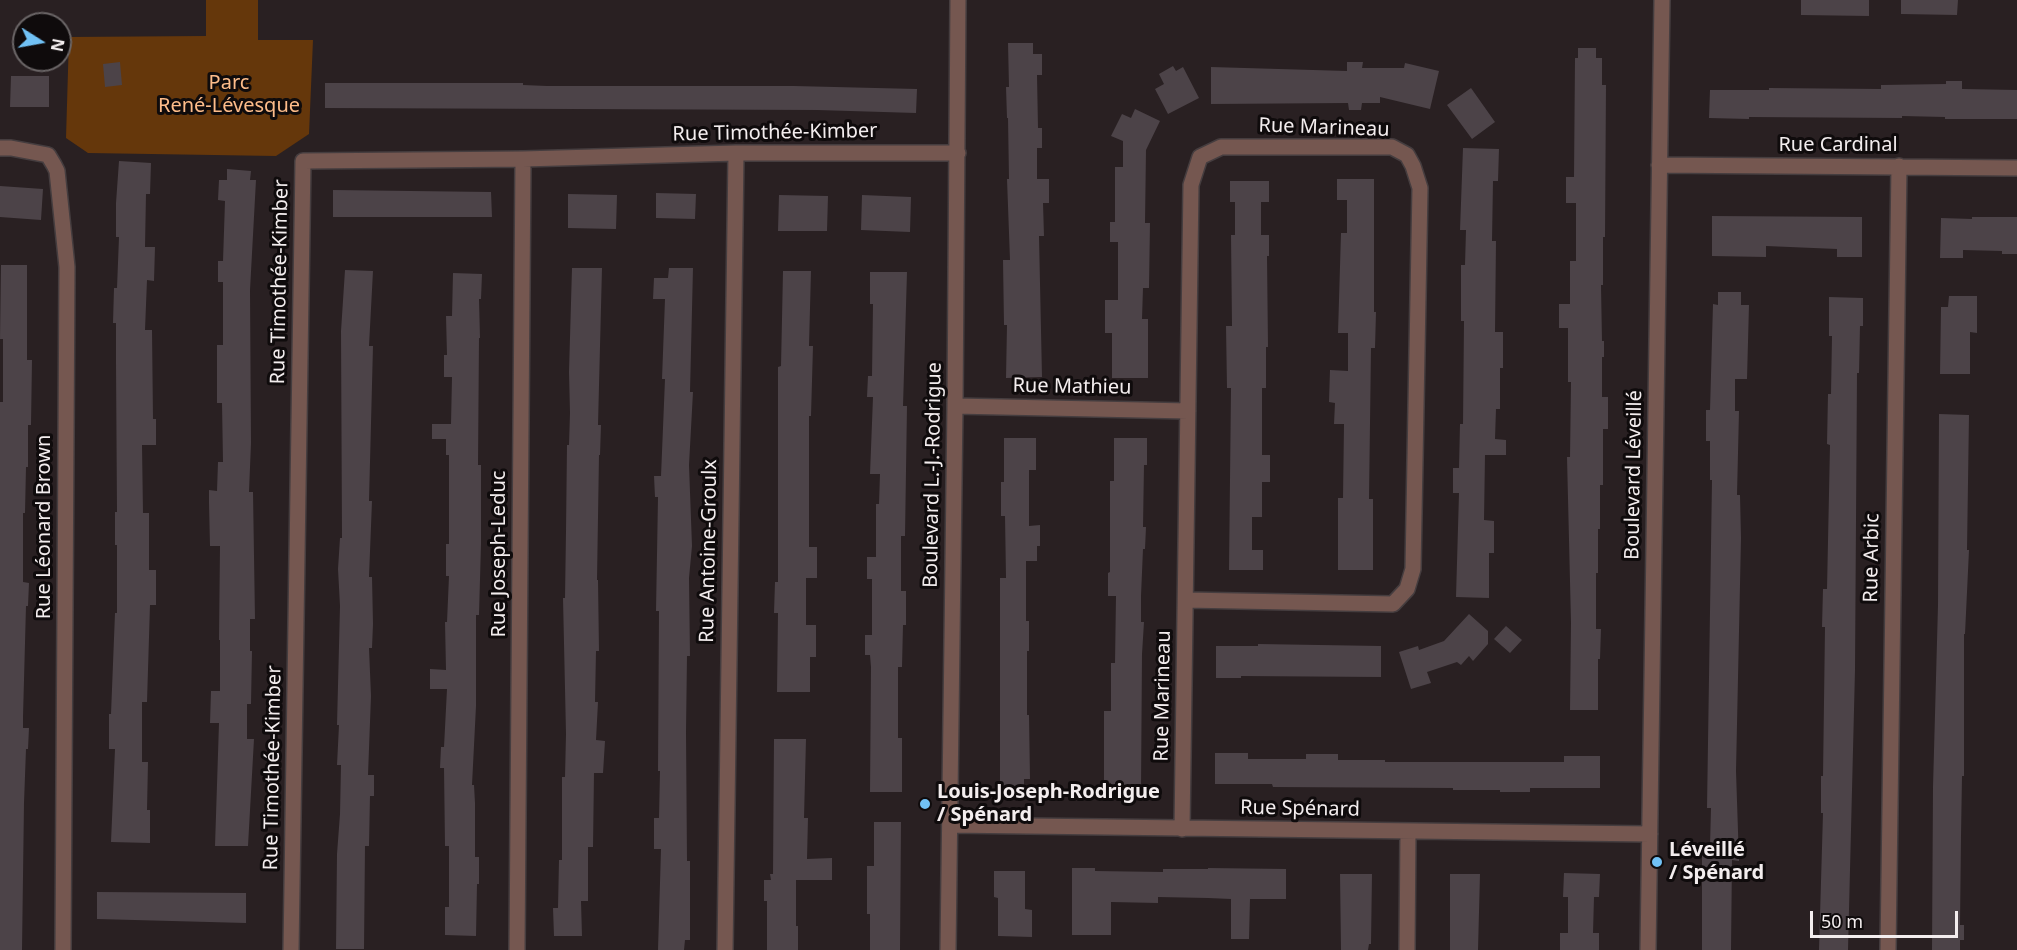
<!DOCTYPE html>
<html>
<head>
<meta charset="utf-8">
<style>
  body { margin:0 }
  #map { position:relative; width:2017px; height:950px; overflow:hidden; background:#292022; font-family:"Noto Sans",sans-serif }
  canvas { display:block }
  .north { position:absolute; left:12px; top:12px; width:60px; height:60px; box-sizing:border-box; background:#0f0b0c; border:2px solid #6a6566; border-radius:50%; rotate:101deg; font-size:16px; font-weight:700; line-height:24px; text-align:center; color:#f3edee }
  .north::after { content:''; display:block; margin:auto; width:21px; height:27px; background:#71c1f5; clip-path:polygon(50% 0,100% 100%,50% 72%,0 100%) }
  .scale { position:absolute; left:1810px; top:911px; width:148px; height:27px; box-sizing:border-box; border:3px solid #f3edee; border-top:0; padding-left:8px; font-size:18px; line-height:21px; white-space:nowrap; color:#f3edee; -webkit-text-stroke:4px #0f0b0c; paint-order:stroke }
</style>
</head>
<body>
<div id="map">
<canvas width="2017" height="950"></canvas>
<div class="north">N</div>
<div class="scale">50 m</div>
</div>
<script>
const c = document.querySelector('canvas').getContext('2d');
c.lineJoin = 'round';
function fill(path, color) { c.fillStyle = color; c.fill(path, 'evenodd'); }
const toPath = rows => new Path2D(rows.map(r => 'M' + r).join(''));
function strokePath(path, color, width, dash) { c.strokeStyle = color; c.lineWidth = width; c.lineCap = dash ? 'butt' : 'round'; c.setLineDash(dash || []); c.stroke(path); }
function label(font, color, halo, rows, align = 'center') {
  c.font = font + ' "Noto Sans",sans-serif'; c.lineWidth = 6; c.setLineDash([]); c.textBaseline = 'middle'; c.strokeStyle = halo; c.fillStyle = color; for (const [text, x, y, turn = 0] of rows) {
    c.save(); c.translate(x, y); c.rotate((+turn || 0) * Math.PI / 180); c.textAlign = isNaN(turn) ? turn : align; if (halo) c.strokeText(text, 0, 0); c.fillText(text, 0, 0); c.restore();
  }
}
const green = toPath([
  [206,0,258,0,258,40,313,40,309,134,276,156,88,153,66,138,69,37,206,36]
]);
const building = toPath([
  [1801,0,1869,0,1869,16,1801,15],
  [1901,0,1958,0,1957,15,1901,14],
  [1008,43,1033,43,1033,54,1042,54,1042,75,1037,75,1038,128,1042,128,1042,148,1037,148,1037,179,1049,179,1049,203,1043,203,1044,236,1039,236,1042,377,1006,378,1007,325,1004,325,1003,260,1010,260,1007,179,1009,179,1008,118,1007,118,1006,87,1009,87],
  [1578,48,1596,48,1596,58,1602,58,1602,85,1606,85,1605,237,1603,237,1603,285,1601,285,1602,341,1604,341,1604,357,1602,357,1602,397,1608,397,1608,429,1603,429,1603,485,1600,485,1600,529,1598,529,1598,573,1596,573,1596,629,1601,629,1600,659,1598,659,1598,710,1570,710,1571,623,1567,457,1570,457,1571,382,1568,382,1568,328,1559,328,1559,304,1570,304,1570,261,1576,261,1576,203,1566,203,1566,177,1574,177,1575,58,1578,58],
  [120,62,122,85,105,87,103,64],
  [1347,62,1363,62,1362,68,1404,68,1405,63,1439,71,1430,109,1380,97,1380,103,1362,103,1361,110,1349,110,1348,103,1211,104,1211,67,1347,71],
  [1173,66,1176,71,1183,67,1199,98,1168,114,1155,89,1164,84,1159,74],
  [11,76,49,76,49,107,10,107],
  [1946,81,1962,81,1962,89,2017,90,2017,119,1945,119,1945,117,1902,116,1902,118,1749,117,1749,119,1709,118,1710,90,1769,90,1769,88,1881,89,1881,85,1946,84],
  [325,83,523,83,523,85,547,86,794,86,917,89,916,113,817,110,325,108],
  [1471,88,1495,122,1472,139,1447,105],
  [1135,109,1160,121,1146,150,1145,223,1150,223,1149,288,1143,288,1142,319,1148,319,1148,378,1112,378,1112,333,1105,333,1105,300,1118,300,1118,242,1110,242,1110,222,1115,222,1115,167,1123,167,1123,141,1111,136,1122,114,1131,118],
  [1463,148,1499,149,1498,181,1493,181,1492,241,1496,241,1495,332,1503,332,1503,368,1500,368,1500,409,1496,409,1495,439,1506,440,1506,455,1485,455,1484,520,1494,521,1494,553,1489,553,1489,598,1456,597,1459,493,1453,493,1453,468,1459,468,1460,424,1463,424,1464,321,1461,321,1461,265,1465,265,1466,230,1460,230],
  [119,161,151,163,150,194,146,194,145,247,155,247,154,281,147,280,145,330,152,330,153,419,156,419,156,445,142,445,143,513,149,513,149,570,156,570,156,605,150,605,147,702,142,702,142,762,148,762,147,810,150,810,150,843,111,842,115,749,109,749,109,714,111,714,115,613,117,613,117,545,115,545,115,512,117,512,116,363,116,323,113,323,114,288,117,288,119,237,116,237,116,203],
  [227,169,251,171,250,180,256,180,250,290,251,443,249,492,253,492,255,619,250,619,250,651,252,651,251,704,247,704,247,739,254,739,248,846,215,846,219,723,210,723,211,691,220,691,220,640,219,640,220,546,210,546,209,503,209,490,217,491,218,462,223,462,222,403,217,403,217,345,223,345,223,282,218,282,218,261,223,261,225,201,218,200,219,180,227,180],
  [1337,179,1374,179,1374,312,1376,312,1375,348,1371,348,1369,499,1373,499,1373,570,1338,570,1338,498,1343,498,1344,424,1334,424,1335,403,1329,402,1330,370,1348,371,1348,333,1338,333,1341,233,1347,233,1347,200,1337,200],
  [1230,181,1269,181,1269,202,1261,202,1261,235,1269,235,1269,256,1267,256,1268,347,1266,347,1266,388,1262,388,1262,455,1270,455,1270,482,1262,482,1262,517,1252,517,1252,550,1263,550,1263,570,1229,570,1231,388,1227,388,1226,326,1232,326,1231,235,1235,235,1235,202,1230,202],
  [0,186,43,189,41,220,0,217],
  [333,190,491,192,492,217,333,217],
  [656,193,696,194,695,219,656,218],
  [568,194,617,195,616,229,568,228],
  [779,195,828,196,827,231,778,231],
  [862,195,911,197,910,232,861,230],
  [1712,216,1862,217,1862,257,1837,257,1837,249,1766,246,1766,257,1712,256],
  [1972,217,2017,217,2017,254,2002,254,2002,251,1963,250,1963,258,1940,258,1941,218,1972,219],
  [1,265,27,265,27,360,32,360,31,425,28,425,28,467,26,467,25,513,23,513,23,582,29,583,28,606,26,606,23,717,23,728,29,728,28,749,26,749,24,803,22,950,0,950,0,402,3,402,3,339,0,339],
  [572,268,602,268,598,425,601,425,600,455,599,455,597,580,598,580,599,651,596,651,595,702,598,702,596,740,605,741,603,773,594,773,593,847,588,847,588,901,581,901,582,936,554,936,553,908,558,908,559,860,562,860,562,777,565,777,566,734,563,598,565,598,566,531,567,445,569,445,570,413,569,372],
  [669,268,693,268,690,392,693,392,689,465,692,546,689,578,690,656,687,656,686,732,687,861,690,861,690,940,685,940,684,950,658,950,661,849,654,849,654,818,659,818,660,771,658,771,659,611,656,611,658,497,655,497,654,476,661,476,665,379,662,379,665,299,653,299,654,278,668,278],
  [345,270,373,271,369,346,373,346,369,501,372,501,369,577,372,577,373,624,372,648,369,648,371,696,368,775,374,775,374,796,370,796,369,846,365,846,364,949,336,949,337,854,340,814,341,765,337,765,339,725,337,725,340,606,338,569,340,538,342,538,341,331],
  [783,271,811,271,809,346,813,346,811,416,809,416,809,547,817,547,817,578,806,578,806,625,816,625,816,657,810,657,810,692,777,692,778,613,774,613,775,582,778,582,778,367,781,366],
  [870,272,907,272,903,406,907,406,905,536,901,536,901,591,906,591,906,625,903,625,902,667,898,667,898,738,902,738,902,792,870,792,871,667,870,655,865,655,865,635,872,635,872,579,867,579,867,557,876,557,876,504,879,504,880,474,870,474,873,397,867,397,868,376,872,376,873,304,870,304],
  [453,273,482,274,481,299,479,299,480,338,479,338,478,465,481,465,481,544,479,615,476,615,476,706,472,785,474,785,475,803,475,857,479,857,479,884,477,884,476,936,445,935,445,907,449,907,449,846,445,846,444,768,440,768,441,747,444,747,447,689,430,689,430,669,446,670,445,622,447,622,449,576,446,576,446,544,449,544,449,455,446,455,446,439,432,439,432,424,451,424,452,377,444,377,444,355,447,355,446,316,452,316],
  [1718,292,1741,292,1741,305,1749,305,1747,379,1735,379,1735,411,1739,411,1737,495,1740,495,1741,538,1736,771,1739,861,1732,860,1731,950,1702,950,1702,846,1710,846,1711,808,1707,808,1712,480,1710,480,1710,441,1706,441,1706,410,1710,410,1713,304,1718,305],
  [1949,296,1977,296,1977,333,1970,332,1970,374,1940,374,1941,307,1948,307],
  [1829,297,1863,298,1863,326,1860,326,1859,373,1857,373,1855,670,1848,950,1819,950,1823,813,1821,813,1821,776,1823,776,1825,627,1822,627,1823,589,1827,589,1830,445,1827,444,1828,394,1831,394,1832,336,1829,336],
  [1939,414,1969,415,1967,550,1969,550,1965,634,1964,634,1964,776,1962,776,1961,836,1960,925,1964,925,1964,940,1960,940,1960,950,1932,950,1933,787,1938,605],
  [1004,438,1036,438,1036,470,1029,470,1029,526,1040,525,1040,546,1037,546,1037,561,1026,561,1026,621,1029,621,1029,651,1027,651,1027,715,1029,715,1030,779,1024,779,1024,790,1000,790,1000,578,1006,578,1005,516,1001,516,1001,482,1004,482],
  [1114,438,1147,438,1147,465,1144,465,1143,527,1146,527,1145,549,1143,549,1141,596,1141,622,1144,622,1142,654,1141,790,1111,789,1111,783,1104,782,1104,711,1111,711,1111,663,1115,663,1116,596,1108,596,1108,573,1110,572,1110,481,1114,481],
  [1469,614,1488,631,1488,644,1473,661,1469,656,1461,665,1457,662,1427,672,1431,683,1411,689,1399,652,1418,646,1419,650,1444,641],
  [1506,626,1522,640,1510,653,1494,639],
  [1258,644,1381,646,1381,677,1241,676,1241,678,1216,678,1216,646,1258,646],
  [774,739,806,739,804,818,808,818,807,859,832,858,832,880,796,880,796,926,798,926,798,950,767,950,767,901,764,901,764,880,771,880,770,874,773,874],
  [1215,753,1248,753,1248,759,1306,759,1306,754,1338,754,1338,760,1385,760,1385,762,1564,762,1564,756,1600,756,1600,788,1530,788,1530,792,1500,792,1500,790,1453,790,1453,788,1273,787,1272,784,1215,784],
  [874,822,901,822,900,950,870,950,870,914,867,914,867,866,874,866],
  [1072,868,1095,868,1095,871,1163,872,1163,869,1208,869,1208,868,1286,869,1286,899,1250,899,1249,939,1231,939,1231,899,1208,898,1158,897,1158,903,1111,902,1111,935,1072,935],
  [994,871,1025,871,1025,909,1032,910,1032,937,998,936,998,898,994,897],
  [1564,873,1600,874,1599,897,1594,897,1593,933,1599,933,1599,950,1560,950,1560,933,1568,933,1568,897,1563,897],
  [1340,874,1372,874,1371,944,1369,944,1368,950,1341,950],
  [1450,874,1480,874,1478,950,1450,950],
  [97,892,246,893,246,923,97,919]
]);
const street = toPath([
  [0,148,11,148,48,155,54,165,57,171,67,267,63,950],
  [1659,165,2017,168],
  [955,406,1188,411],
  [950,825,1650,834],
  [1182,829,1191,185,1200,157,1221,147,1392,147,1407,155,1413,166,1420,188,1413,569,1407,589,1393,604,1186,600],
  [291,950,303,161,523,159,736,153,958,153],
  [517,950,523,159],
  [725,950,736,153],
  [948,950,955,406,958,0],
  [1407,950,1408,832],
  [1648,950,1662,0],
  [1888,950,1899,166]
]);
const markers = [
  [925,804,6,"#71c1f5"],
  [1657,862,6,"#71c1f5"]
];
const parkNames = [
  ["Parc",229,83],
  ["René-Lévesque",229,106]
];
const streetNames = [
  ["Rue Marineau",1324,128,2],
  ["Rue Timothée-Kimber",775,133,-1],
  ["Rue Cardinal",1838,145],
  ["Rue Timothée-Kimber",280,282,-89],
  ["Rue Mathieu",1072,387,1],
  ["Boulevard L.-J.-Rodrigue",933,475,-89],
  ["Boulevard Léveillé",1634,475,-89],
  ["Rue Léonard Brown",44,527,-90],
  ["Rue Antoine-Groulx",709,551,-89],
  ["Rue Joseph-Leduc",499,554,-90],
  ["Rue Arbic",1872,558,-89],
  ["Rue Marineau",1163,696,-89],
  ["Rue Timothée-Kimber",273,768,-89],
  ["Rue Spénard",1300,809,1]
];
const poiNames = [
  ["Louis-Joseph-Rodrigue",937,792],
  ["/ Spénard",937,815],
  ["Léveillé",1669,850],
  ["/ Spénard",1669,873]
];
fill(green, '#65370b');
fill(building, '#4c4348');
strokePath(street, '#453d3f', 18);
strokePath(street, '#755750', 15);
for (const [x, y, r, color] of markers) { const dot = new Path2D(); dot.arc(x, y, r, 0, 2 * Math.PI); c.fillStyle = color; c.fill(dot); strokePath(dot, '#0f0b0c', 2); }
label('20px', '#fdbc8a', '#0f0b0c', parkNames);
label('20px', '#f3edee', '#0f0b0c', streetNames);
label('bold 20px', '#f3edee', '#0f0b0c', poiNames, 'left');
</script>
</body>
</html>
